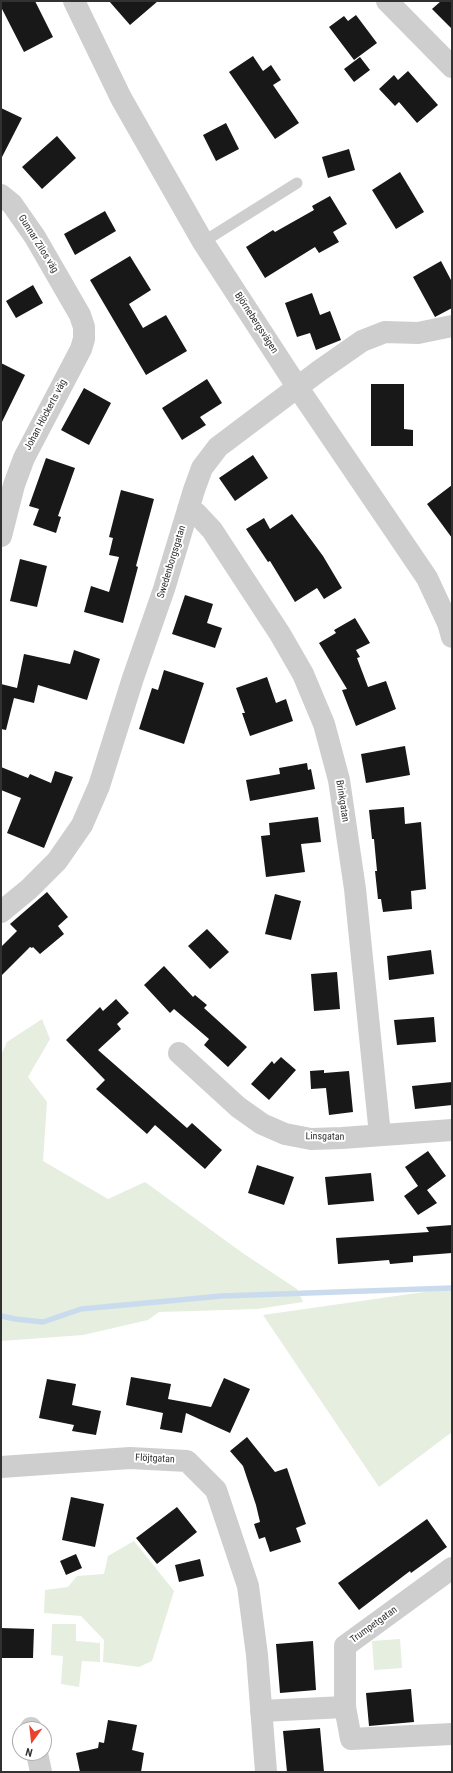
<!DOCTYPE html>
<html>
<head>
<meta charset="utf-8">
<style>
  body { margin:0 }
  #map { position:relative; width:453px; height:1773px; overflow:hidden; background:#fff; font-family:"Roboto Condensed",sans-serif }
  canvas { display:block }
  .frame { position:absolute; inset:0; border:2px solid #313131; pointer-events:none }
  .north { position:absolute; left:12px; top:1721px; width:40px; height:40px; box-sizing:border-box; background:#fff; border:1px solid #adadad; border-radius:50%; rotate:195deg; font-size:11px; font-weight:700; line-height:16px; text-align:center; color:#313131 }
  .north::after { content:''; display:block; margin:auto; width:14px; height:18px; background:#eb4230; clip-path:polygon(50% 0,100% 100%,50% 72%,0 100%) }
</style>
</head>
<body>
<div id="map">
<canvas width="453" height="1773"></canvas>
<div class="frame"></div>
<div class="north">N</div>
</div>
<script>
const c = document.querySelector('canvas').getContext('2d');
c.lineJoin = 'round';
function fill(path, color) { c.fillStyle = color; c.fill(path, 'evenodd'); }
const toPath = rows => new Path2D(rows.map(r => 'M' + r).join(''));
function strokePath(path, color, width, dash) { c.strokeStyle = color; c.lineWidth = width; c.lineCap = dash ? 'butt' : 'round'; c.setLineDash(dash || []); c.stroke(path); }
function label(font, color, halo, rows, align = 'center') {
  c.font = font + ' "Roboto Condensed",sans-serif'; c.lineWidth = 4; c.setLineDash([]); c.textBaseline = 'middle'; c.strokeStyle = halo; c.fillStyle = color; for (const [text, x, y, turn = 0] of rows) {
    c.save(); c.translate(x, y); c.rotate((+turn || 0) * Math.PI / 180); c.textAlign = isNaN(turn) ? turn : align; if (halo) c.strokeText(text, 0, 0); c.fillText(text, 0, 0); c.restore();
  }
}
const green = toPath([
  [42,1019,50,1039,28,1077,47,1102,43,1161,108,1199,145,1182,244,1254,297,1289,303,1302,257,1309,159,1312,148,1320,83,1335,1,1341,1,1055,7,1042],
  [452,1288,452,1432,379,1487,263,1315],
  [134,1541,174,1591,152,1661,139,1667,103,1662,104,1640,81,1616,44,1613,45,1590,68,1587,77,1576,104,1574,108,1556],
  [52,1624,76,1624,76,1641,100,1643,100,1662,82,1661,79,1687,61,1684,63,1656,51,1655],
  [400,1639,402,1668,374,1670,372,1641]
]);
const stream = toPath([
  [1,1316,15,1319,43,1322,81,1309,222,1296,452,1288]
]);
const building = toPath([
  [1,1,35,1,53,37,24,52,1,7],
  [109,1,158,1,130,25],
  [441,1,452,1,452,29,432,9],
  [356,15,377,43,354,60,329,27,344,16,348,21],
  [253,56,263,71,271,65,281,80,273,85,299,123,275,139,229,72],
  [360,57,370,70,354,82,344,69],
  [408,71,438,105,417,123,399,102,395,106,379,89,394,75,398,80],
  [1,108,22,118,1,159],
  [226,123,239,149,216,161,203,135],
  [57,136,76,158,42,189,22,167],
  [349,149,355,170,328,178,322,157],
  [400,172,424,212,396,229,372,190],
  [330,196,347,224,333,232,339,242,319,253,315,247,265,278,246,247,273,230,275,232,314,210,312,206],
  [105,211,116,231,75,255,64,234],
  [130,256,151,290,129,304,143,328,166,315,187,351,146,375,90,280],
  [441,261,452,282,452,308,435,317,413,277],
  [33,285,43,303,16,318,6,301],
  [312,293,320,315,330,311,341,340,316,350,310,333,297,337,285,303],
  [1,363,25,375,1,424],
  [207,379,222,403,200,417,206,425,182,440,162,408],
  [371,384,404,384,404,429,413,430,413,446,371,446],
  [84,388,111,403,89,445,61,430],
  [253,455,268,478,235,501,219,478],
  [46,458,75,468,58,516,61,517,56,533,33,525,39,509,29,506],
  [452,485,452,538,427,504],
  [121,490,154,499,136,566,138,567,123,623,84,612,91,586,109,592,119,557,109,555,113,538,109,537],
  [292,514,323,556,342,588,324,599,317,588,295,602,270,561,268,562,246,529,264,518,270,529],
  [20,559,47,566,37,607,10,601],
  [185,595,213,604,207,623,222,628,215,648,172,634],
  [355,618,370,643,356,650,360,657,357,658,368,687,386,681,396,709,356,726,342,690,347,689,319,643,336,633,334,630],
  [74,650,100,659,87,700,38,685,34,703,14,698,6,730,1,729,1,684,17,688,24,654,70,664],
  [164,670,204,683,184,744,139,729,152,688,158,690],
  [267,677,276,703,286,699,293,721,250,736,242,713,245,713,236,688],
  [405,746,410,775,366,783,361,754],
  [307,763,308,770,311,769,315,789,250,801,246,780,280,774,279,768],
  [1,767,28,778,30,774,51,783,55,771,73,777,44,848,7,833,21,798,1,790],
  [404,807,405,824,421,822,426,889,411,891,412,909,383,912,381,899,378,899,375,871,377,871,374,839,372,839,369,810],
  [318,817,321,842,301,844,305,872,266,877,261,836,270,835,269,823],
  [47,892,68,917,58,926,64,934,40,954,33,947,32,948,30,947,1,976,1,947,17,931,10,924],
  [275,894,301,901,291,940,265,934],
  [207,929,229,952,210,969,188,946],
  [431,950,434,974,389,980,387,956],
  [164,966,193,997,195,995,207,1005,204,1008,247,1047,228,1067,204,1045,209,1039,174,1009,170,1013,144,985],
  [337,972,340,1009,314,1011,311,974],
  [116,999,129,1013,117,1024,121,1029,98,1050,187,1128,192,1123,222,1150,205,1169,155,1125,147,1134,96,1089,105,1080,66,1040,100,1007,103,1011],
  [434,1017,436,1042,397,1045,394,1020],
  [281,1057,296,1070,269,1100,251,1084,272,1061,274,1064],
  [324,1070,324,1073,349,1071,353,1112,329,1115,326,1088,311,1089,310,1071],
  [452,1082,452,1105,415,1109,412,1086],
  [428,1151,446,1176,427,1190,437,1203,418,1215,404,1196,418,1186,405,1167],
  [257,1165,294,1177,284,1205,248,1193],
  [371,1173,374,1201,328,1205,325,1177],
  [452,1225,452,1253,413,1256,413,1262,390,1264,389,1260,338,1264,336,1238,429,1232,426,1227],
  [131,1377,171,1384,168,1399,211,1407,224,1378,250,1389,230,1433,186,1413,182,1433,160,1429,163,1413,126,1405],
  [47,1379,76,1384,72,1405,101,1411,96,1435,72,1431,74,1425,39,1418],
  [247,1437,275,1472,287,1468,306,1524,296,1528,301,1542,270,1552,265,1537,259,1539,254,1524,260,1522,256,1505,243,1466,230,1451],
  [71,1497,104,1504,95,1547,62,1540],
  [177,1507,197,1532,157,1564,136,1538],
  [427,1519,447,1547,411,1573,410,1571,359,1610,338,1583],
  [76,1554,82,1568,66,1575,60,1561],
  [200,1559,204,1576,179,1582,175,1565],
  [1,1628,34,1629,33,1658,1,1658],
  [313,1641,316,1690,280,1693,276,1644],
  [411,1689,414,1722,369,1726,366,1693],
  [108,1720,137,1725,132,1750,144,1753,141,1772,80,1772,76,1753,98,1748,99,1742,104,1743],
  [320,1728,324,1772,287,1772,283,1731]
]);
const service = toPath([
  [203,242,297,183]
]);
const minor = toPath([
  [387,1,452,67],
  [1,195,12,204,35,237,80,315,84,327,84,339,81,349,24,458,14,485,1,536],
  [188,509,196,513,212,530,280,634,303,674,324,724,339,780,355,889,380,1135],
  [1,912,29,889,57,861,82,825,99,786,133,678,164,589,194,490,202,468,218,447,319,371,362,341,385,332,418,333,452,326],
  [179,1053,238,1107,262,1124,285,1134,311,1139,342,1138,452,1130],
  [1,1467,130,1458,187,1461,216,1490,248,1586,257,1655,266,1772],
  [452,1568,345,1646,345,1707,351,1739,452,1734],
  [261,1711,345,1707],
  [31,1728,31,1729],
  [37,1753,41,1772]
]);
const tertiary = toPath([
  [74,1,121,98,203,242,298,388,427,578,448,623,452,637]
]);
const streetNames = [
  ["Gunnar Zilos väg",38,244,58],
  ["Björnebergsvägen",256,323,57],
  ["Johan Höckerts väg",46,415,-62],
  ["Swedenborgsgatan",172,562,-73],
  ["Brinkgatan",342,801,81],
  ["Linsgatan",325,1137,1],
  ["Flöjtgatan",155,1459,3],
  ["Trumpetgatan",374,1625,-36]
];
fill(green, '#e5eedf');
strokePath(stream, '#cbdbee', 5.5);
fill(building, '#181818');
strokePath(service, '#cecece', 11);
strokePath(minor, '#cecece', 22);
strokePath(tertiary, '#cecece', 22);
label('10px', '#313131', '#fff', streetNames);
</script>
</body>
</html>
